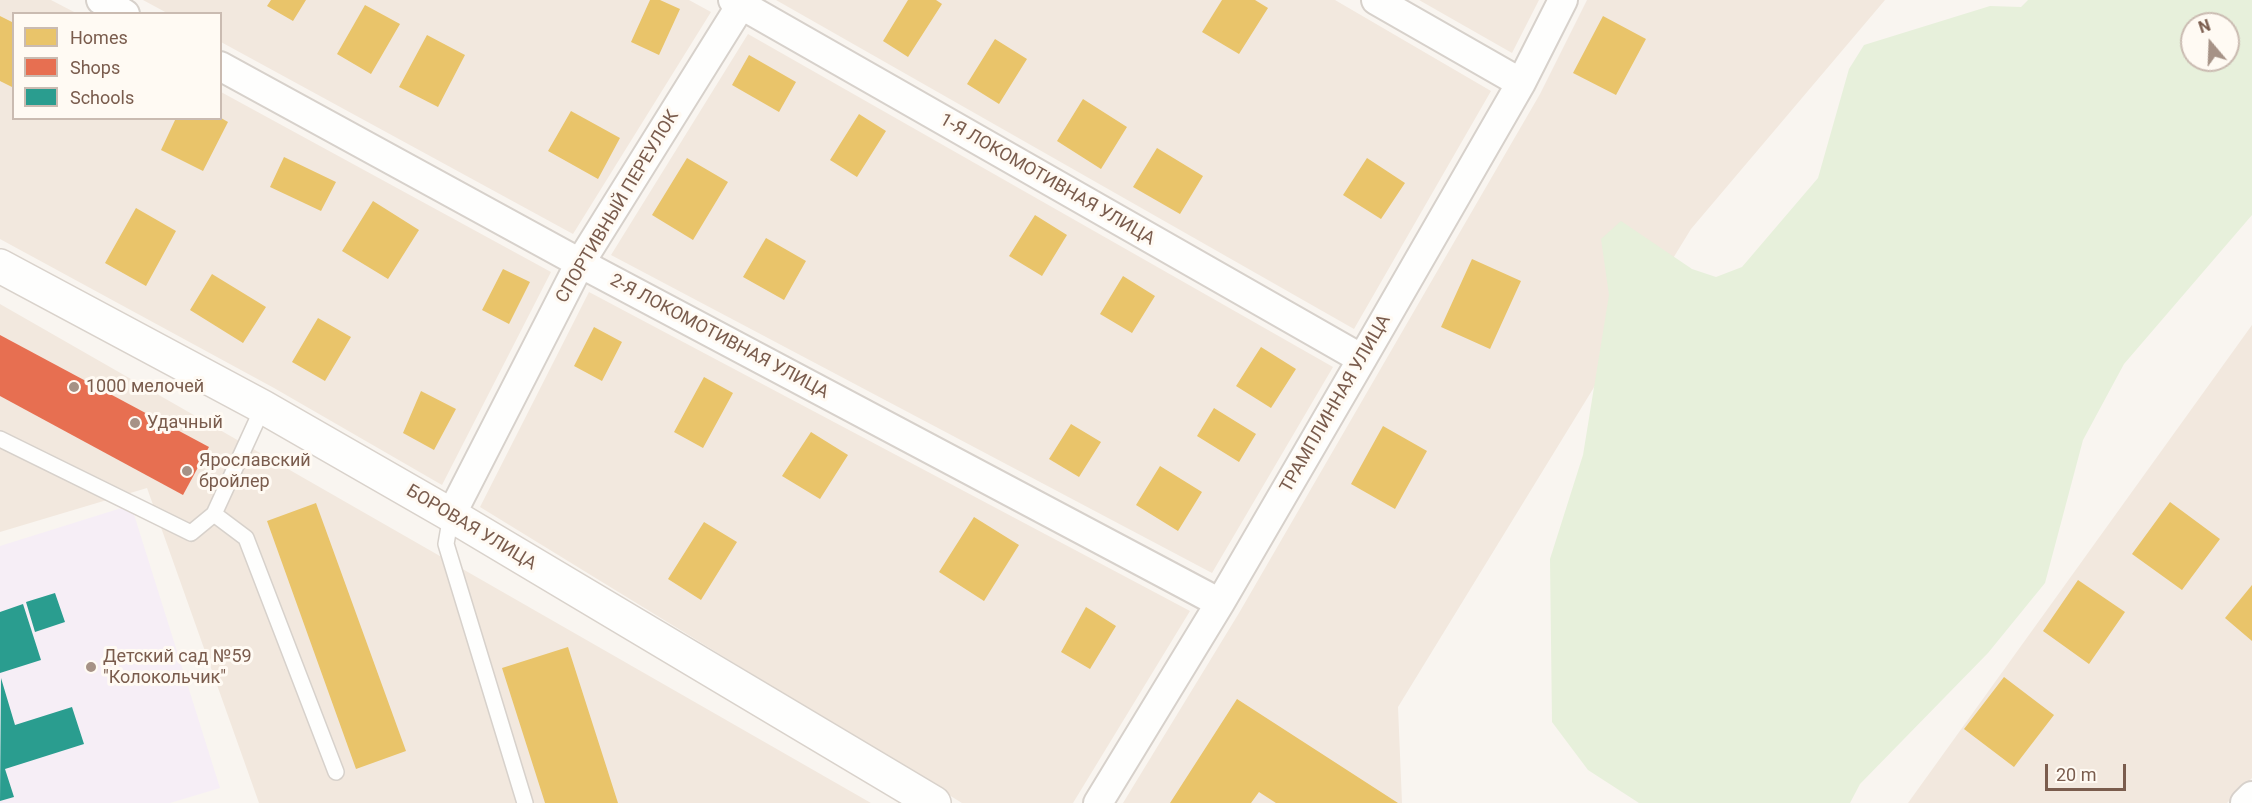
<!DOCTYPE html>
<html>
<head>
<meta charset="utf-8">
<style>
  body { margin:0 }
  #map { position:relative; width:2252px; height:803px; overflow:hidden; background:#f9f5f0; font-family:Roboto,sans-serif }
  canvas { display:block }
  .legend { position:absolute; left:12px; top:12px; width:210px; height:108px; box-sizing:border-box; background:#fffaf3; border:2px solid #cabbb1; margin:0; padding:8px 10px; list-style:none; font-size:18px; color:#7a5c4d }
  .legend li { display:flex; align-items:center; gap:12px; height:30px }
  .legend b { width:30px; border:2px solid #cabbb1 }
  .north { position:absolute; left:2180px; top:12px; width:60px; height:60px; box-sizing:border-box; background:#fffaf3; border:2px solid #cabbb1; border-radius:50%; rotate:341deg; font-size:16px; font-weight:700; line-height:24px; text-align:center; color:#7a5c4d }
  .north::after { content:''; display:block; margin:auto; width:21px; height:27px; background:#a69286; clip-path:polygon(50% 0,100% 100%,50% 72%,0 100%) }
  .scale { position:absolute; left:2045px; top:764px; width:81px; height:27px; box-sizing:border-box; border:3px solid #7a5c4d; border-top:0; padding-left:8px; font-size:18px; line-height:21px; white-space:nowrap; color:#7a5c4d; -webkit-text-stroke:4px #fffaf3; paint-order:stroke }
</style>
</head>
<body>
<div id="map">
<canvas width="2252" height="803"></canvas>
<ul class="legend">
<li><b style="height:16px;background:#e9c46a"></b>Homes</li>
<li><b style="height:16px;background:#e76f51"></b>Shops</li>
<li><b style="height:16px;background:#2a9d8f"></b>Schools</li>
</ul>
<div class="north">N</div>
<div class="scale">20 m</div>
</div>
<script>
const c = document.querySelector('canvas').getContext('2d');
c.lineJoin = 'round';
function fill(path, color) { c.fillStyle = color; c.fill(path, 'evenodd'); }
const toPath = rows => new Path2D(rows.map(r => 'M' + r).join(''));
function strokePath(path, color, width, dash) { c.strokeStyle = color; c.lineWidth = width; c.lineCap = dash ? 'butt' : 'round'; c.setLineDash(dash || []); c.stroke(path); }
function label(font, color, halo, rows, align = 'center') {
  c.font = font + ' Roboto,sans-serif'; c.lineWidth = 6; c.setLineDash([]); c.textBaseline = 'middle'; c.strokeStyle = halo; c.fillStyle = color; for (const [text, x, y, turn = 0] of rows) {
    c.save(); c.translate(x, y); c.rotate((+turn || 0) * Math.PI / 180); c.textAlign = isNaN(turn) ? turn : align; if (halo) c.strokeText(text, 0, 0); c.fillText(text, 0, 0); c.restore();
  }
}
const residential = toPath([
  [0,0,51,0,76,13,14,14,14,118,220,118,221,92,551,272,442,485,274,388,0,239],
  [143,0,689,0,711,12,573,234,221,42,220,14,167,13],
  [776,0,1335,0,1491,91,1354,329],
  [1419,0,1539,0,1512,53],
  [1587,0,1885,0,1691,229,1398,707,1402,803,1123,803,1239,613,1540,94],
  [748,34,1333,367,1212,573,611,255],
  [589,292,1190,611,1073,803,962,803,480,507],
  [0,304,871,803,259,803,147,488,0,532],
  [2252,325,2252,778,2227,803,1908,803]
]);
const education = toPath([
  [131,505,220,788,170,803,0,803,0,546]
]);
const green = toPath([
  [2028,0,2252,0,2252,215,2124,364,2083,440,2045,583,1988,653,1860,784,1850,803,1639,803,1588,770,1552,722,1550,559,1583,455,1609,295,1601,239,1621,221,1692,269,1716,277,1742,267,1818,178,1849,69,1864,45,1990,6,2021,7],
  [2192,24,2228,24,2228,60,2192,60]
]);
const homes = toPath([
  [271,0,306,0,293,21,267,6],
  [650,0,660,0,680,9,659,55,631,42],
  [908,0,936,0,942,4,908,57,883,41],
  [1222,0,1255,0,1268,8,1239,54,1202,32],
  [365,5,400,24,371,74,337,54],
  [0,16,14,23,14,88,0,81],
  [1603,16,1646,39,1616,95,1573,73],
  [427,35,465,55,438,107,399,87],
  [995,39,1027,59,999,104,967,84],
  [749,55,796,82,779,112,732,85],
  [1083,99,1127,127,1101,169,1057,141],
  [571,111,620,138,598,179,548,151],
  [859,114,886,131,857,177,830,160],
  [176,118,221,118,228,122,203,171,161,150],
  [1157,148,1203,176,1180,214,1133,187],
  [284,157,336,182,321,211,270,187],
  [687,158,728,182,693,240,652,215],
  [1367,158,1405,183,1381,219,1343,195],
  [373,201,419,230,388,279,342,251],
  [136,208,176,231,146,286,105,263],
  [1035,215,1067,235,1042,276,1009,256],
  [766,238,806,261,784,300,743,277],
  [1472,259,1521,281,1490,349,1441,327],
  [503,269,530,282,509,324,482,310],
  [212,274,266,307,243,343,190,310],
  [1123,276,1155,296,1132,333,1100,314],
  [318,318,351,337,325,381,292,362],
  [594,327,622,342,602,381,574,366],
  [1261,347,1296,369,1271,408,1236,386],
  [704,377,733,393,703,448,674,432],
  [421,391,456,409,434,450,403,433],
  [1214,408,1256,434,1239,462,1197,436],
  [1071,424,1101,442,1079,477,1049,459],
  [1383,426,1427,451,1395,509,1351,484],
  [811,432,848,455,820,499,782,476],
  [1160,466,1202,492,1178,531,1136,505],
  [2170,502,2220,539,2182,590,2132,554],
  [316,503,406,751,356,769,267,521],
  [974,517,1019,545,984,601,939,572],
  [704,522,737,542,701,600,668,579],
  [2078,580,2125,612,2089,664,2043,631],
  [2252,585,2252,641,2225,618],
  [1086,607,1116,626,1090,669,1061,652],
  [568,647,618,803,545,803,502,668],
  [2004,677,2054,715,2014,767,1964,729],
  [1237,699,1398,803,1276,803,1259,792,1251,803,1170,803]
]);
const shops = toPath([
  [0,335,209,447,183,495,0,396]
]);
const schools = toPath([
  [55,593,65,622,35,632,26,602],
  [23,604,41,660,0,673,0,612],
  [1,678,15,725,72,707,84,744,5,769,14,797,0,801]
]);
const lane = toPath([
  [0,439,191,533,214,514,263,407],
  [214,514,246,538,336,772],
  [451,515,446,544,525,803]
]);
const street = toPath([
  [101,0,125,14],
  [733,0,1362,359],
  [1376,0,1521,83],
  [220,66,580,263,1220,603],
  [451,515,580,263,744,0],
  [1098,803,1220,603,1362,359,1521,83,1563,0],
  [2245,803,2252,796]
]);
const secondary = toPath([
  [0,266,263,407,451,515,934,803]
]);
const markers = [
  [74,387,6,"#a69286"],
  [135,423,6,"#a69286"],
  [187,471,6,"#a69286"],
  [91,667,6,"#a69286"]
];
const streetNames = [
  ["1-Я ЛОКОМОТИВНАЯ УЛИЦА",1047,180,30],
  ["СПОРТИВНЫЙ ПЕРЕУЛОК",618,207,-59],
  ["2-Я ЛОКОМОТИВНАЯ УЛИЦА",719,337,28],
  ["ТРАМПЛИННАЯ УЛИЦА",1336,404,-60],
  ["БОРОВАЯ УЛИЦА",471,528,31]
];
const poiNames = [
  ["1000 мелочей",86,387],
  ["Удачный",147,423],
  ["Ярославский",199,461],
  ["бройлер",199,482],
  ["Детский сад №59",103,657],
  ["\"Колокольчик\"",103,678]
];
fill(residential, '#f2e8de');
fill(education, '#f6eef6');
fill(green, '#e7f0db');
fill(homes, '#e9c46a');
fill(shops, '#e76f51');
fill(schools, '#2a9d8f');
strokePath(lane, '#d7d1cb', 18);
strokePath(street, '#d7d1cb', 32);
strokePath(secondary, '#d9d2cb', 36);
strokePath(lane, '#fefefd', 15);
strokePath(street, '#fefefd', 28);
strokePath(secondary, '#fefefd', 33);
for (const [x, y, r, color] of markers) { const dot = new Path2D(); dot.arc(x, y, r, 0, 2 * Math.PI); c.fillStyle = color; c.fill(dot); strokePath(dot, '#fffaf3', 2); }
label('18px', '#7a5c4d', '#fffaf3', streetNames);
label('18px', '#7a5c4d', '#fffaf3', poiNames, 'left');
</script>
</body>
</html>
